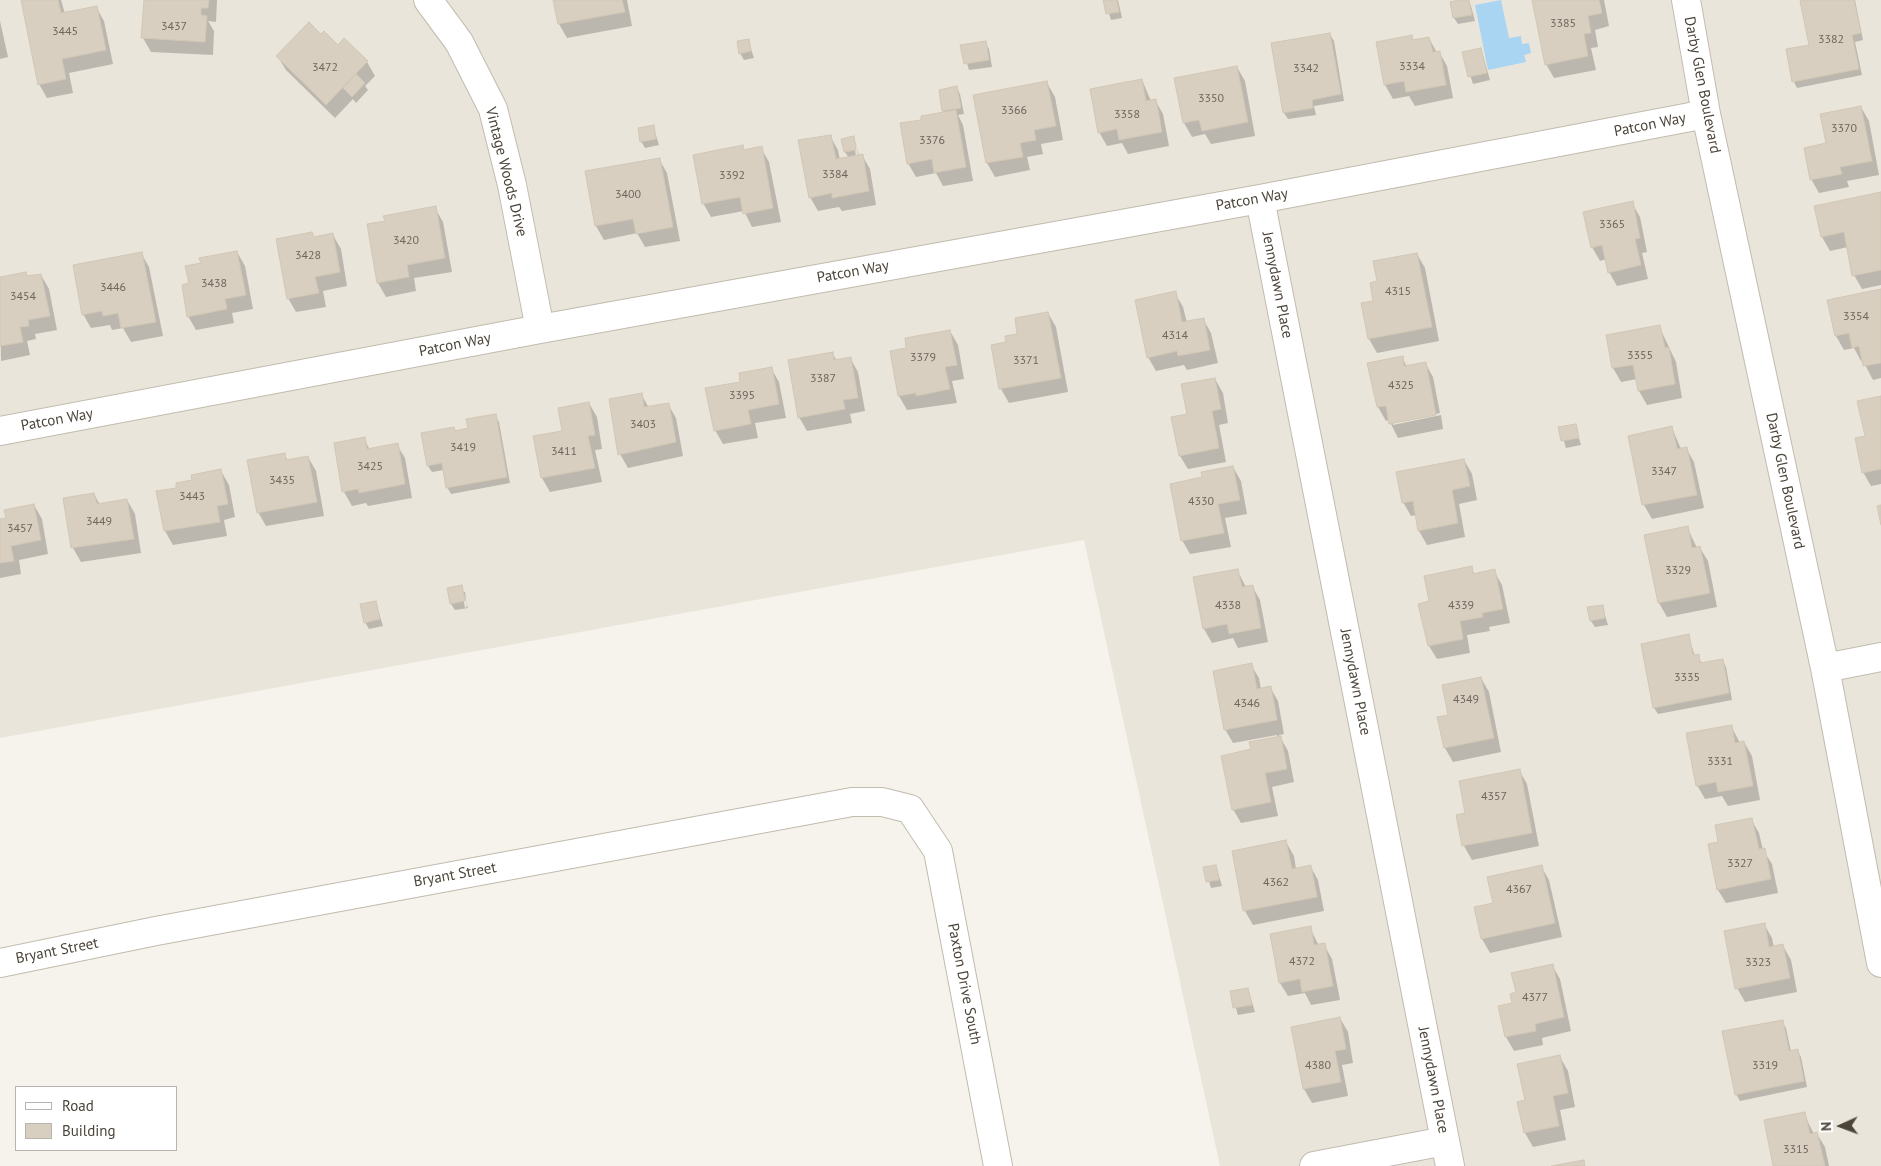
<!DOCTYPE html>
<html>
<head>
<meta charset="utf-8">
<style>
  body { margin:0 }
  #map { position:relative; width:1881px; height:1166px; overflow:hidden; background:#f6f3ec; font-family:"PT Sans",sans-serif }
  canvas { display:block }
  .legend { position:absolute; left:15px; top:1086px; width:162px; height:65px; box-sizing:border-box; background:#fff; border:1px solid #b7b4b0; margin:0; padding:6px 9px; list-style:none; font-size:15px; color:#4b4439 }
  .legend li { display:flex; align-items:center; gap:10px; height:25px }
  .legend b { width:25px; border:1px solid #b7b4b0 }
  .north { position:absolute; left:1816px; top:1101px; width:50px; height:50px; -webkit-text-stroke:4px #fff; paint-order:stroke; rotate:268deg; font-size:14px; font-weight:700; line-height:20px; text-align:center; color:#4b4439 }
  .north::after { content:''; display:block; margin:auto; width:18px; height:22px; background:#4b4439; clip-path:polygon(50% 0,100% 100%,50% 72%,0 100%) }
</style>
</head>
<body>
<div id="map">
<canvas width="1881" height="1166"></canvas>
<ul class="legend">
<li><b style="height:6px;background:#fff"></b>Road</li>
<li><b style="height:14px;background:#d8cfc1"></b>Building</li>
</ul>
<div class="north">N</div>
</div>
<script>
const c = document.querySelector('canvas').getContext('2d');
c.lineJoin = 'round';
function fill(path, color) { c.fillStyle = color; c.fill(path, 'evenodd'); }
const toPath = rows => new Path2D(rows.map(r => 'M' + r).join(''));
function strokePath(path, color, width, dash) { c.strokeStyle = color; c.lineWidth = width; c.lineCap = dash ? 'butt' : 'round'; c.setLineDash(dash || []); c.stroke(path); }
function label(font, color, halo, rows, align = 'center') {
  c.font = font + ' "PT Sans",sans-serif'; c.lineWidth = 4; c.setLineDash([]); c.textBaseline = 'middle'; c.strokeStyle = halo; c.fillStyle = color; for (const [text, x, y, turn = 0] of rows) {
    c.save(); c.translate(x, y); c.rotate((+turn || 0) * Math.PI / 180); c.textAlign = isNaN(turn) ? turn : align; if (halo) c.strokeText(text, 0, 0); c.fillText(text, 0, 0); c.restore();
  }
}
const residential = toPath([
  [0,0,1881,0,1881,1166,1220,1166,1084,540,0,738]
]);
const water = toPath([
  [1501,0,1509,38,1521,36,1522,44,1529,43,1531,53,1524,55,1526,62,1488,70,1475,5]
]);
const shadow = toPath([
  [23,0,61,0,65,14,96,7,104,21,113,64,69,73,73,93,47,98,39,84],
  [145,0,217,0,216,22,208,21,214,31,213,55,151,52,143,38],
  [554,0,627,0,632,26,567,38,559,24],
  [1105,0,1118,0,1122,18,1111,20],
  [1464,0,1468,0,1471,6,1475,21,1458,24,1454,18],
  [1534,0,1604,0,1609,26,1595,30,1598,47,1591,48,1596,70,1554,78,1546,64],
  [1814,0,1855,0,1863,40,1855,42,1862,75,1797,88,1794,82,1787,50,1810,46],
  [0,21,8,57,0,59],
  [1330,35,1334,41,1344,101,1314,106,1316,115,1288,119,1284,113,1272,44],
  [321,36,367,62,375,76,365,86,368,90,356,103,353,99,335,118,286,70,278,57],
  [1411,36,1414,41,1429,38,1437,53,1439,52,1447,66,1453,98,1415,106,1409,96,1393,99,1385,85,1377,43],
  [748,40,754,58,744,60,740,53],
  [985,42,989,49,992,67,969,70,962,46],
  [1481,49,1490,80,1473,84,1463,53],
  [1237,67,1245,81,1255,136,1211,144,1205,134,1192,137,1184,123],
  [1142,80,1151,101,1155,100,1163,114,1169,146,1128,154,1122,143,1107,146,1099,132],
  [1047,83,1055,97,1063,140,1041,144,1043,154,1027,157,1030,170,995,177,987,163,975,96],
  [957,88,960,94,964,114,958,115,963,125,973,181,943,186,936,173,916,177,908,163,922,121,945,113,943,111],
  [1861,107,1869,121,1879,175,1847,181,1849,187,1819,193,1811,179,1827,144],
  [653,126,659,145,645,148,641,141],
  [830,136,838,150,840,160,849,158,845,152,854,138,859,156,862,155,870,169,876,205,842,211,839,207,818,211,810,197],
  [854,143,856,143,858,156,856,156],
  [742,147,745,151,761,148,769,162,781,222,752,227,744,211,711,217,703,203],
  [659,159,667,173,680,241,645,247,637,233,604,240,596,226,587,172],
  [1881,193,1881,285,1862,289,1854,275,1848,247,1830,251,1822,237,1816,207],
  [1632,203,1640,217,1647,252,1642,253,1648,279,1617,286,1609,272,1607,259,1600,261,1592,247],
  [435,208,443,222,452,272,414,278,416,291,386,297,378,283,386,222],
  [333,235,341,249,347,286,323,291,326,307,296,312,288,298,314,238],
  [237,252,245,266,253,309,232,313,234,323,196,330,188,316,190,284],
  [141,253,149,267,163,336,131,342,123,328,112,330,110,325,91,328,83,314],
  [1417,254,1425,268,1439,341,1377,353,1369,339,1362,304,1374,302,1379,282],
  [26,274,28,277,41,275,49,289,57,330,35,334,36,339,27,341,30,355,1,361,0,279],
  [1881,290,1881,378,1873,380,1863,361,1861,361,1854,348,1844,350,1836,336],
  [1175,293,1183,307,1187,323,1203,319,1211,333,1218,363,1187,370,1184,365,1156,371,1148,357],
  [1048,313,1056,327,1068,392,1009,403,1001,389,992,346,1007,343],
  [1659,326,1676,362,1682,398,1647,405,1639,391,1637,379,1621,382,1613,368,1607,336],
  [950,331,958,345,964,379,952,381,957,403,907,410,899,396,891,352,908,349],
  [832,353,837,361,850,358,858,372,865,411,850,414,852,423,807,431,799,417],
  [1402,357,1407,367,1425,363,1433,377,1440,413,1393,422,1393,425,1441,415,1443,429,1398,438,1389,420,1386,421,1378,407],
  [771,368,779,382,786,418,755,423,758,438,723,444,715,430],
  [1215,379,1223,393,1228,423,1219,425,1226,462,1188,469,1180,456,1188,415],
  [641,394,649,408,668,404,676,418,683,456,628,468,620,454],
  [1881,397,1881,484,1871,486,1863,472,1866,437],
  [589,403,597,417,602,449,595,450,602,482,550,492,542,478,535,437,564,432],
  [495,416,499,422,510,483,451,494,447,487,444,470,432,472,428,466,454,428,456,432,469,429],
  [1575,425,1581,445,1566,448,1560,428],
  [1672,428,1681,449,1686,448,1694,462,1704,508,1652,519,1644,505,1630,437],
  [364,439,370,450,397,445,405,458,412,498,368,506,366,503,352,506,344,492,335,444],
  [284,454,288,461,308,457,316,471,324,516,266,526,258,512],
  [1464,460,1472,474,1477,500,1459,504,1465,537,1427,545,1419,531,1417,515,1411,516,1403,502],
  [1233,467,1241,481,1247,514,1225,518,1231,547,1190,554,1182,540,1204,478],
  [221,471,229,485,235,517,224,520,227,536,173,545,165,531,178,489],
  [94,494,100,505,127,500,135,514,141,553,81,562,73,548,64,499],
  [34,505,42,519,48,554,19,560,21,574,0,578,0,520],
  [1687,527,1697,548,1700,548,1708,561,1717,607,1667,617,1659,603,1646,536],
  [1471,568,1475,575,1494,571,1502,585,1510,623,1489,627,1490,631,1467,635,1470,653,1437,659,1429,646,1430,602],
  [1237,570,1246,587,1252,586,1260,600,1268,642,1238,648,1233,638,1212,643,1204,629],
  [462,587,468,608,455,610,451,604,449,589],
  [462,592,465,592,467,607,465,608],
  [376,603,383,626,369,629,365,622],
  [1602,606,1608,625,1595,627,1591,621],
  [1688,636,1695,656,1698,656,1702,664,1722,660,1726,667,1732,700,1658,714,1654,708],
  [1251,665,1259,678,1261,689,1270,687,1278,701,1284,734,1279,735,1288,751,1294,782,1272,787,1278,816,1241,823,1233,809,1252,750,1278,737,1277,735,1233,743,1225,729],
  [1481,678,1489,692,1501,752,1453,762,1445,748,1450,716],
  [1731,726,1740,743,1744,742,1752,756,1760,800,1728,806,1722,796,1705,799,1697,785],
  [1519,770,1527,784,1539,846,1472,860,1464,846,1458,816,1467,814],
  [1751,819,1759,833,1763,850,1772,864,1778,893,1726,903,1718,890,1719,843],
  [1286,842,1294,856,1296,869,1310,866,1318,880,1324,911,1253,925,1245,911,1233,852],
  [1216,866,1222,886,1211,888,1205,868],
  [1541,866,1549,880,1562,937,1490,953,1482,939,1476,908,1495,904],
  [1764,924,1772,938,1774,948,1783,946,1791,960,1797,992,1745,1002,1737,988],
  [1310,928,1319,946,1324,945,1332,959,1340,1000,1311,1005,1305,993,1288,996,1280,983],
  [1552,965,1560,979,1571,1031,1542,1038,1543,1045,1514,1051,1506,1037,1499,1007,1513,1004,1517,993],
  [1248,989,1255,1012,1238,1015,1231,992],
  [1340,1018,1348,1032,1353,1063,1342,1065,1348,1096,1312,1103,1304,1089],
  [1782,1021,1786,1028,1791,1052,1797,1050,1801,1057,1807,1087,1740,1101,1736,1094],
  [1560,1057,1568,1071,1575,1107,1560,1110,1566,1140,1533,1147,1525,1133,1519,1103,1526,1101],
  [1804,1114,1814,1134,1817,1134,1825,1147,1829,1166,1775,1166]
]);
const building = toPath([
  [21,0,58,0,61,13,97,6,106,50,62,59,66,79,38,85,21,0],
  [144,0,209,0,208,8,201,8,201,15,207,16,205,42,141,38,144,0],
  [553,0,622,0,625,12,558,24,553,0],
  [1103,0,1117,0,1119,12,1106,14,1103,0],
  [1458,0,1469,0,1472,15,1453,18,1450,2,1458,0],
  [1532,0,1599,0,1602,13,1588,16,1591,33,1584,34,1588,56,1545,65,1532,0],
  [1807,0,1854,0,1861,33,1852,35,1859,69,1792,82,1786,49,1809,45,1800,1,1807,0],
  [309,22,321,34,324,31,338,45,344,38,368,61,326,105,276,56,309,22],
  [1330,33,1341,94,1312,100,1313,108,1283,113,1271,43,1330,33],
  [1412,35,1413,40,1429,37,1433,52,1440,51,1446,85,1406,92,1404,81,1384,85,1376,42,1412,35],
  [749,39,751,51,739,54,737,41,749,39],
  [986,41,989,60,964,64,960,45,986,41],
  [1481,48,1487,73,1468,77,1462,52,1481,48],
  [1237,66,1248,122,1202,131,1199,120,1183,123,1174,78,1237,66],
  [356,74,365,83,352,97,343,88,356,74],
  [1142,79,1146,101,1156,99,1162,132,1119,140,1117,129,1098,133,1090,89,1142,79],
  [1047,81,1056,126,1034,130,1036,140,1020,143,1023,157,986,163,973,95,1047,81],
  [957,86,961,108,942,111,939,90,957,86],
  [1861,106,1872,161,1840,167,1842,174,1810,180,1804,148,1826,143,1820,114,1861,106],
  [956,110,966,167,934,173,932,159,907,164,900,123,921,120,921,116,956,110],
  [654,125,656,139,640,142,638,128,654,125],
  [831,135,836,159,863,154,869,191,832,198,832,193,809,198,798,140,831,135],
  [854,136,856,150,844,152,841,139,854,136],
  [743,145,744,150,762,146,773,208,743,214,740,197,702,204,693,155,743,145],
  [660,158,673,227,636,234,633,219,595,226,585,171,660,158],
  [1881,192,1881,270,1852,276,1844,232,1821,237,1814,206,1881,192],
  [1633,201,1640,238,1635,239,1641,265,1608,273,1602,245,1591,248,1583,212,1633,201],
  [436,206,445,258,407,265,409,277,377,283,367,224,385,221,383,216,436,206],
  [312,232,314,237,333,233,340,272,315,277,319,293,287,299,276,239,312,232],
  [237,251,246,295,225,299,227,309,187,317,182,285,189,283,185,266,201,263,199,258,237,251],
  [142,252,156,322,121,328,118,313,103,316,102,311,82,315,73,265,142,252],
  [1417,253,1432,327,1368,339,1361,303,1373,301,1370,283,1377,281,1373,261,1417,253],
  [26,272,27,276,41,274,50,316,28,320,29,326,20,327,23,342,0,346,0,277,26,272],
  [1881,289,1881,363,1863,366,1859,346,1852,348,1849,333,1835,336,1827,300,1881,289],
  [1176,291,1182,322,1204,318,1210,350,1178,356,1177,351,1147,358,1135,300,1176,291],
  [1048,312,1061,378,999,389,991,345,1006,342,1005,336,1017,334,1015,318,1048,312],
  [1660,325,1665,348,1669,347,1675,384,1638,391,1633,365,1612,368,1606,335,1660,325],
  [950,330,957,365,945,367,950,389,916,396,916,393,898,396,890,351,906,348,905,338,950,330],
  [833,352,834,360,851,357,858,398,843,400,845,409,798,418,788,360,833,352],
  [1403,356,1404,366,1426,362,1436,415,1389,424,1386,406,1377,407,1367,363,1403,356],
  [772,367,779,404,748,410,751,424,714,431,705,388,740,382,739,373,772,367],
  [1215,378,1221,409,1212,411,1219,448,1179,456,1171,417,1187,414,1181,384,1215,378],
  [642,393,644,407,669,403,676,442,618,455,609,399,642,393],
  [1881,396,1881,469,1862,473,1855,438,1865,436,1857,401,1881,396],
  [589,402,595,435,588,436,595,468,541,478,533,436,562,431,558,408,589,402],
  [496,414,507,477,446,488,442,463,427,466,421,433,454,427,455,431,468,428,466,419,496,414],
  [1576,424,1579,438,1561,441,1558,427,1576,424],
  [1672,426,1677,449,1687,447,1697,495,1642,505,1628,436,1672,426],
  [365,437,367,449,398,443,405,484,359,493,358,489,342,492,334,443,365,437],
  [285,453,286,460,308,456,317,502,257,513,247,460,285,453],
  [1464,459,1470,486,1452,490,1458,523,1418,531,1413,501,1402,503,1396,472,1464,459],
  [1233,466,1240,500,1218,504,1224,533,1181,541,1170,484,1202,477,1201,472,1233,466],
  [221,469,228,504,217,506,220,522,164,531,156,491,176,488,176,483,192,480,191,475,221,469],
  [94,493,97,504,127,499,134,539,71,548,63,498,94,493],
  [34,504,41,540,11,546,14,561,0,563,0,519,6,518,4,510,34,504],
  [1881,505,1881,525,1877,506,1881,505],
  [1688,526,1692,548,1700,546,1710,593,1658,603,1644,535,1688,526],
  [1472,566,1473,574,1495,569,1503,609,1482,613,1483,617,1460,621,1463,639,1428,646,1418,604,1429,601,1424,576,1472,566],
  [1238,569,1242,587,1253,585,1261,628,1229,634,1227,624,1203,629,1193,577,1238,569],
  [462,585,465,601,450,604,447,588,462,585],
  [376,601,380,619,364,623,360,604,376,601],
  [1603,605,1605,618,1590,621,1587,607,1603,605],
  [1689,634,1693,655,1699,654,1700,663,1723,659,1729,693,1653,708,1641,644,1689,634],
  [1252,663,1257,689,1271,686,1277,720,1224,730,1213,671,1252,663],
  [1481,677,1494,738,1444,748,1437,717,1448,715,1442,685,1481,677],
  [1732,725,1735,743,1744,741,1753,786,1718,792,1716,782,1696,786,1686,733,1732,725],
  [1281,736,1287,769,1265,773,1271,802,1232,810,1221,756,1251,749,1249,742,1281,736],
  [1520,769,1532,833,1462,846,1456,815,1465,813,1459,781,1520,769],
  [1752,818,1759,849,1765,848,1771,879,1717,890,1708,844,1718,842,1715,825,1752,818],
  [1286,840,1292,869,1311,865,1317,897,1243,911,1232,851,1286,840],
  [1216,865,1219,880,1206,882,1203,867,1216,865],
  [1542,865,1555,923,1481,939,1474,907,1493,903,1487,877,1542,865],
  [1765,923,1769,947,1783,944,1790,978,1735,989,1724,931,1765,923],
  [1311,926,1314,945,1325,943,1333,986,1302,992,1300,979,1279,983,1270,934,1311,926],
  [1553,964,1564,1017,1535,1024,1536,1031,1505,1037,1498,1006,1512,1003,1510,994,1516,992,1511,973,1553,964],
  [1248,988,1252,1005,1233,1008,1230,991,1248,988],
  [1340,1017,1346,1049,1335,1051,1341,1082,1303,1089,1291,1027,1340,1017],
  [1783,1020,1789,1051,1798,1049,1804,1081,1735,1095,1722,1031,1783,1020],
  [1560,1055,1568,1093,1553,1096,1559,1126,1524,1133,1517,1102,1525,1100,1517,1064,1560,1055],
  [1805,1112,1810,1134,1817,1132,1825,1166,1773,1166,1764,1120,1805,1112],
  [1584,1160,1585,1166,1551,1166,1584,1160]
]);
const minor = toPath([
  [428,0,459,42,493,109,512,185,540,329],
  [1686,0,1706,114,1825,668,1881,963],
  [1260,199,1450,1166],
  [0,431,540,329,1260,199,1706,114],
  [1825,668,1881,657],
  [0,963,156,931,852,802,882,802,910,809,938,851,998,1166],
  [1314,1166,1445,1141]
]);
const numberNames = [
  ["3385",1563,24],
  ["3437",174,27],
  ["3445",65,32],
  ["3382",1831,40],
  ["3334",1412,67],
  ["3472",325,68],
  ["3342",1306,69],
  ["3350",1211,99],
  ["3366",1014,111],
  ["3358",1127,115],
  ["3370",1844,129],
  ["3376",932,141],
  ["3384",835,175],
  ["3392",732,176],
  ["3400",628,195],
  ["3365",1612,225],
  ["3420",406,241],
  ["3428",308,256],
  ["3438",214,284],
  ["3446",113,288],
  ["4315",1398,292],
  ["3454",23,297],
  ["3354",1856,317],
  ["4314",1175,336],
  ["3355",1640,356],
  ["3379",923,358],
  ["3371",1026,361],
  ["3387",823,379],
  ["4325",1401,386],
  ["3395",742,396],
  ["3403",643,425],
  ["3419",463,448],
  ["3411",564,452],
  ["3425",370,467],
  ["3347",1664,472],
  ["3435",282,481],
  ["3443",192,497],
  ["4330",1201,502],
  ["3449",99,522],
  ["3457",20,529],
  ["3329",1678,571],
  ["4338",1228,606],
  ["4339",1461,606],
  ["3335",1687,678],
  ["4349",1466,700],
  ["4346",1247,704],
  ["3331",1720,762],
  ["4357",1494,797],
  ["3327",1740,864],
  ["4362",1276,883],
  ["4367",1519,890],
  ["4372",1302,962],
  ["3323",1758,963],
  ["4377",1535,998],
  ["4380",1318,1066],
  ["3319",1765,1066],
  ["3315",1796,1150]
];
const streetNames = [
  ["Darby Glen Boulevard",1702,85,79],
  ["Patcon Way",1650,125,-11],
  ["Vintage Woods Drive",506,172,76],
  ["Patcon Way",1252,200,-10],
  ["Patcon Way",853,272,-10],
  ["Jennydawn Place",1277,285,79],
  ["Patcon Way",455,345,-11],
  ["Patcon Way",57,420,-10],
  ["Darby Glen Boulevard",1785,481,78],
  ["Jennydawn Place",1355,682,79],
  ["Bryant Street",455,875,-10],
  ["Bryant Street",57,951,-11],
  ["Paxton Drive South",964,984,79],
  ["Jennydawn Place",1433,1080,79]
];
fill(residential, '#eae5da');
fill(water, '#a9d4f2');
fill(shadow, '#0003');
fill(building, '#d8cfc1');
strokePath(building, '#d3c7b4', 1);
strokePath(minor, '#c2bbae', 30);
strokePath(minor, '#fff', 28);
label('12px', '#6e675b', null, numberNames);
label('15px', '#4b4439', '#fff', streetNames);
</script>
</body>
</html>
